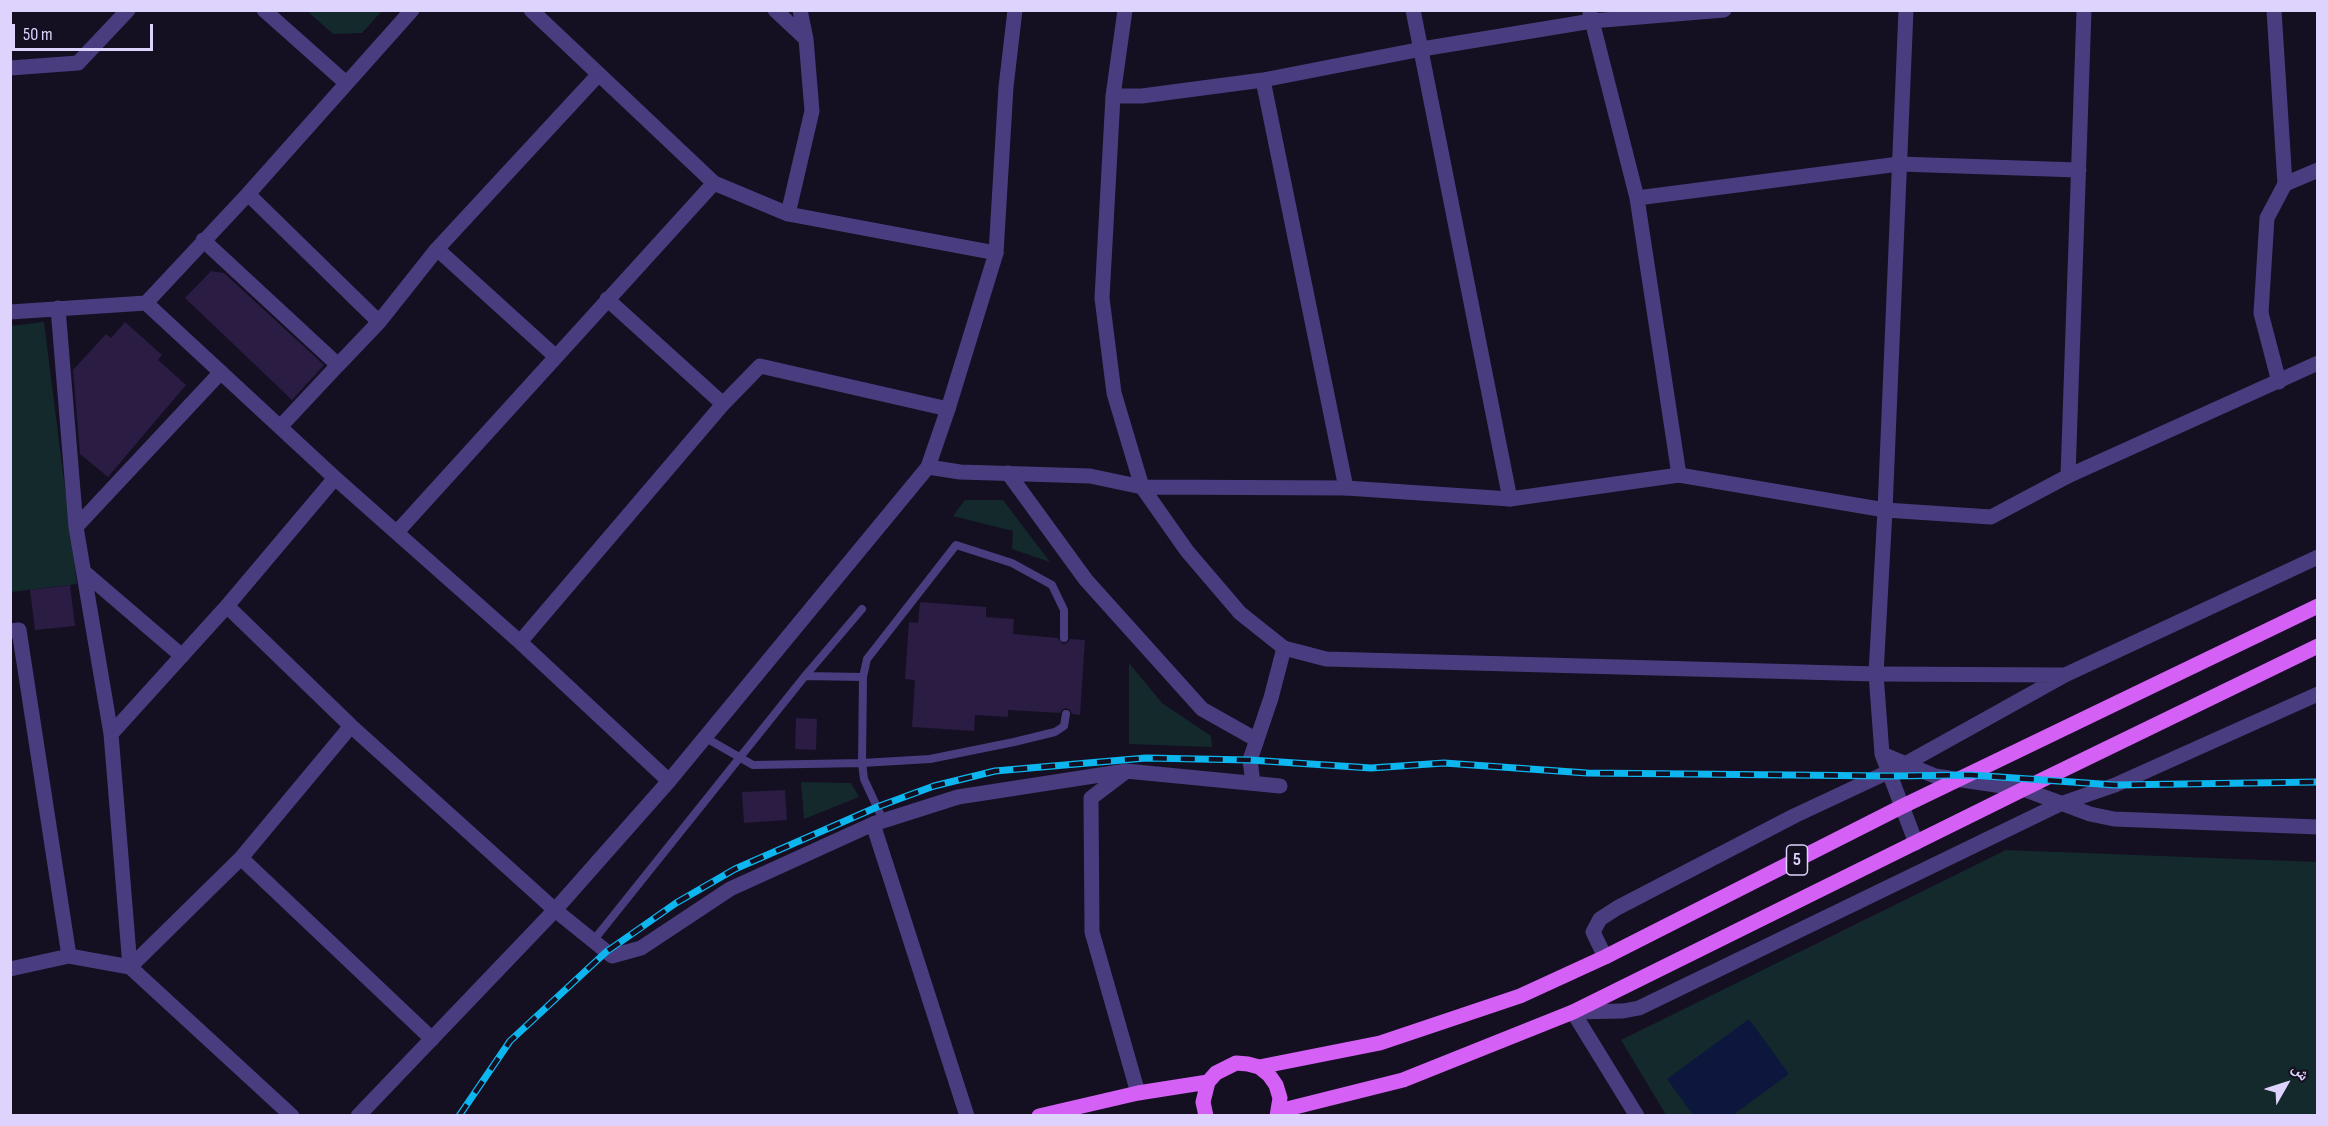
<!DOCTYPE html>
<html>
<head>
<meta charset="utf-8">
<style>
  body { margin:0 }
  #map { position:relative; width:2328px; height:1126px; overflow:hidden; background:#150f22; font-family:"Sofia Sans Condensed","Noto Naskh Arabic",sans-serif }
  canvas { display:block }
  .frame { position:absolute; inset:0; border:12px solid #ded3fd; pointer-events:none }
  .north { position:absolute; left:2256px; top:1054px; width:60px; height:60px; -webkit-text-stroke:4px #150f22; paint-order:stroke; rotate:51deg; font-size:16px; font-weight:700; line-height:24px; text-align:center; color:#ded3fd }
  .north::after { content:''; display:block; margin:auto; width:21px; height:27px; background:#ded3fd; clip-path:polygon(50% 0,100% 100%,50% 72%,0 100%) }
  .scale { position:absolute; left:12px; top:24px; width:141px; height:27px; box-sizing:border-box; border:3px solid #ded3fd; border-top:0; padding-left:8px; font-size:18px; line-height:21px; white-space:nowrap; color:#ded3fd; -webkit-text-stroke:4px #150f22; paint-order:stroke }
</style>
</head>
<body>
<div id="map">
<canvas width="2328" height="1126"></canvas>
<div class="frame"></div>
<div class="north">ش</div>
<div class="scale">50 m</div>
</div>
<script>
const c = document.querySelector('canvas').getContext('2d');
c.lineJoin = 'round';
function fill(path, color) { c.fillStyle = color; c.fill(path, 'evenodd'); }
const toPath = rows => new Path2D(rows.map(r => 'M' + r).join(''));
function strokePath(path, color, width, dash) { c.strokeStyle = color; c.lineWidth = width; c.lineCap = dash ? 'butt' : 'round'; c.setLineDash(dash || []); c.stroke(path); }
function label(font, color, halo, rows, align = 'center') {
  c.font = font + ' "Sofia Sans Condensed",sans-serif'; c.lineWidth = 4.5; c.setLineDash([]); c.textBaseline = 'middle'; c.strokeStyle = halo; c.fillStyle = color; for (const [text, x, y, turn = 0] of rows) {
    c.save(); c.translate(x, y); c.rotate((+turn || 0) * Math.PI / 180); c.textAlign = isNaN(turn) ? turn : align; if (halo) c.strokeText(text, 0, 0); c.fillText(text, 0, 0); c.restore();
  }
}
const green = toPath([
  [307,11,382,11,362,33,333,34],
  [44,322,77,584,11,592,10,326],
  [965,500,1003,500,1050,562,1012,549,1013,531,953,516],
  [1129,663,1162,703,1211,736,1212,747,1129,744],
  [801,782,851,783,859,797,804,819],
  [2006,850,2317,862,2317,1115,1666,1115,1621,1040]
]);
const water = toPath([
  [1749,1019,1789,1074,1733,1115,1693,1115,1667,1079]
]);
const building = toPath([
  [211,271,224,273,324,365,292,400,185,298],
  [125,322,162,355,158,360,186,385,108,477,80,454,73,370,106,334,111,338],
  [70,585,75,626,35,630,30,590],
  [920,602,986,607,986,617,1014,619,1013,634,1058,638,1063,644,1067,643,1070,639,1085,640,1080,715,1072,714,1070,710,1066,708,1062,710,1060,713,1008,710,1008,717,975,715,974,731,912,727,915,680,905,679,909,622,918,623],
  [796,718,817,719,816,750,795,749],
  [785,790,787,820,744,823,742,792]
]);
const service = toPath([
  [805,676,863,677,867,659,956,545,1012,563,1052,585,1064,610,1064,638],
  [706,738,753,765,862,763,863,677],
  [883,820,864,779,862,763,930,759,1014,742,1055,732,1064,726,1066,714],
  [593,941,805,676,862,609]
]);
const minor = toPath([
  [264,10,346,83],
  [531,10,714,183,788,214,996,253],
  [775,10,806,39],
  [1413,10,1510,499],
  [2274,10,2285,184,2267,218,2261,313,2279,382],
  [1590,13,1637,198,1679,475],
  [10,68,78,63,128,10],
  [1263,80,1346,488],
  [1113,96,1142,96,1263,80,1422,49,1592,21,1724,10],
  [2285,184,2318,170],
  [1637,198,1899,164,2079,170],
  [788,214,812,111,806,39,800,10],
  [203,240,338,365,379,322,248,194],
  [437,249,555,356],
  [607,299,723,404],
  [146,303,248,194,412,10],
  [58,308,76,527,111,734,130,967],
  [10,312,146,303,335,478,520,642,669,781],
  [379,322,437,249,599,74],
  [280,427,338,365],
  [1008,473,1086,580,1202,709,1257,740],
  [2068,476,2084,10],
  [76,527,221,372],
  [397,532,714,183],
  [84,572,182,656],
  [227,606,351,726,555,910,612,956,641,948,730,889,873,824,958,797,1126,771,1280,786],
  [10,631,19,630,69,956],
  [520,642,723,404,760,366,948,409],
  [1876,674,2062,675],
  [111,734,227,606,335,478],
  [1124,773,1091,798,1092,932,1138,1093],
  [1253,783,1250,760,1271,698,1284,648],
  [2023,789,2090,814,2114,819,2318,827],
  [873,824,967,1116],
  [241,858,432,1039],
  [1605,957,1593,932,1600,919,1617,908,1794,816,1905,764,2065,675,2318,557],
  [130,967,241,858,351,726],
  [10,969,69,956,130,967,292,1116],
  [1573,1012,1623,1011,1639,1008,2060,804,2115,785,2318,694],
  [1573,1012,1637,1116]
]);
const tertiary = toPath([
  [1125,10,1113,96,1102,298,1114,393,1142,487,1187,551,1240,613,1284,648,1326,659,1876,674],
  [1906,10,1885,510,1876,674,1882,754,1916,843],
  [928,467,960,472,1090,476,1142,487,1346,488,1510,499,1679,475,1885,510,1991,517,2068,476,2318,363],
  [1882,754,1935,776,2023,789],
  [358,1116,555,910,669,781,928,467,948,409,996,253,1006,87,1015,10]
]);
const primary = toPath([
  [1259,1067,1380,1043,1520,996,1605,957,1901,807,2318,606],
  [1279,1111,1403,1080,1573,1012,2044,779,2318,646],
  [1039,1116,1138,1093,1208,1082],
  [1206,1116,1203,1102,1208,1082,1216,1073,1236,1063,1248,1064,1259,1067,1269,1075,1276,1085,1280,1098,1277,1116]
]);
const rail = toPath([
  [459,1116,510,1041,606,952,676,903,735,869,877,807,934,786,995,771,1146,758,1250,760,1371,768,1444,763,1587,773,1890,776,1971,775,2115,785,2318,782]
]);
const shields = [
  [1797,860,21]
];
const shieldNames = [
  ["5",1797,860]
];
fill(green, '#13292c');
fill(water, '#0d173e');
fill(building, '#2a1c42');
strokePath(service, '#493d7f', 8);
strokePath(minor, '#493d7f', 15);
strokePath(tertiary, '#493d7f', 15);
strokePath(primary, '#d560f6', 15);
strokePath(rail, '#0db6ee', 7);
strokePath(rail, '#150f22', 4.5, [14]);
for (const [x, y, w] of shields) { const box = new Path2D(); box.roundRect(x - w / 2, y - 15, w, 30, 4.5); c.fillStyle = '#150f22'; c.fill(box); strokePath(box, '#ded3fd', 1.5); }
label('bold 18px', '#ded3fd', null, shieldNames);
</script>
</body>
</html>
